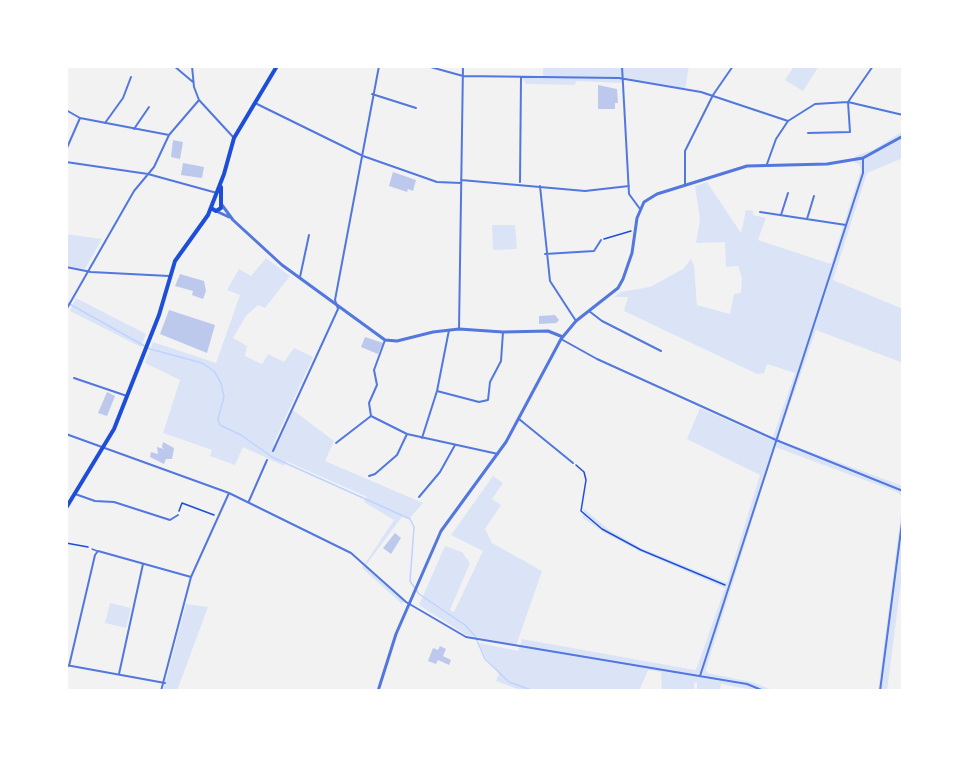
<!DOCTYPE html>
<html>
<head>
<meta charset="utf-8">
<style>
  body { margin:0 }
  #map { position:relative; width:969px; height:757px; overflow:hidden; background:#f2f2f2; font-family:"IBM Plex Serif",serif }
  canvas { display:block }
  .frame { position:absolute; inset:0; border:68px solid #fff; pointer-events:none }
</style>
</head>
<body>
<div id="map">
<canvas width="969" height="757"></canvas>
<div class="frame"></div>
</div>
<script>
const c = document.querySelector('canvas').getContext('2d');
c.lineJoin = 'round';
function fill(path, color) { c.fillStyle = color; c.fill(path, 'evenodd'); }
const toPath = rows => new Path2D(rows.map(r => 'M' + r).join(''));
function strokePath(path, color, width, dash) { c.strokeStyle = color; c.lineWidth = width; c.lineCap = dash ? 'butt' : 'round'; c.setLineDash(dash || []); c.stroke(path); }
const green = toPath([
  [543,66,689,66,685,89,627,79,620,83,576,81,575,85,526,84,522,78,543,77],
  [794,66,819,66,803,91,785,80],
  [903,131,903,158,867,173,833,280,903,309,903,363,816,330,779,436,781,441,903,486,903,498,897,492,775,447,706,669,707,673,752,682,775,691,758,691,721,684,720,691,697,691,697,683,694,682,694,691,662,691,661,672,648,670,639,691,523,691,496,681,499,673,486,658,479,643,518,651,522,639,695,670,697,667,725,588,639,551,605,533,583,518,583,508,608,529,641,548,727,583,760,475,687,439,700,408,772,440,795,373,767,364,764,373,757,374,624,311,628,297,614,297,620,292,650,287,683,269,691,259,694,266,697,305,730,314,734,294,741,293,742,278,738,266,726,267,725,242,696,243,700,219,695,186,707,182,741,233,746,210,753,211,753,215,766,218,758,240,831,264,861,170,859,164,855,163,855,156,873,150],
  [492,225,515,225,517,249,493,250],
  [66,234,102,239,85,269,66,266],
  [266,258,290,276,265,308,258,305,246,316,233,338,247,346,245,356,262,364,268,354,284,362,294,348,313,357,273,445,277,446,293,410,334,441,325,461,423,503,410,518,402,517,366,565,405,599,402,604,362,568,394,520,364,502,367,497,286,461,284,466,243,447,235,465,210,456,212,450,163,433,180,380,145,363,153,342,216,363,240,295,227,290,239,269,251,276],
  [76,298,146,334,141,347,70,311],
  [493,476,503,483,492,499,501,505,485,529,492,543,542,571,516,646,466,635,419,605,445,546,462,552,470,563,450,610,454,612,483,551,451,535],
  [903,499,903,567,887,691,878,691],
  [110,603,131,608,126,628,105,623],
  [186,604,208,607,177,691,163,691]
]);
const stream = toPath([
  [66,302,150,349,202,363,214,371,221,383,224,397,218,419,220,425,241,435,272,457,410,519,414,527,410,581,419,594,465,625,475,636,485,659,509,682,534,691]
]);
const building = toPath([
  [598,85,617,89,618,103,615,103,615,109,598,109],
  [173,140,183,142,180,159,171,157],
  [183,163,204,167,202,178,181,175],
  [393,172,416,180,413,191,408,189,407,192,389,186],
  [180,274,204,281,206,291,203,299,192,295,193,291,175,286],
  [169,310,215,325,207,353,160,334],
  [539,316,555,315,559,320,556,323,539,324],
  [365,337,383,343,378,354,361,347],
  [107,392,115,396,107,416,98,413],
  [163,442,174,448,172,459,166,459,164,464,150,457,151,452,158,454,157,447,164,449,162,447],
  [395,533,401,538,391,554,383,548],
  [440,646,446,649,443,656,451,660,449,665,438,660,436,664,428,661,433,648,438,650]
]);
const path = toPath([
  [604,239,631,231],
  [576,465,584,472,586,480,581,511,602,529,641,550,725,585],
  [179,511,182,503,214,515],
  [66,543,88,547]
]);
const service = toPath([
  [92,549,97,551]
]);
const minor = toPath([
  [174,66,193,82],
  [192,66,194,87,199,100,234,138],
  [427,66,463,76,619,78,701,92,788,121],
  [622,66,629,194,640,209],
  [372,94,416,108],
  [257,104,363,156,437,182,461,183],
  [66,110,80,118,169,135],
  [105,123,123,98,131,77],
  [134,129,149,107],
  [808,133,850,132,848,102,903,115],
  [66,150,80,118],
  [66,162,148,174,217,193],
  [767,164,776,139,788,121,815,104,848,102,873,66],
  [461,180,585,191,629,186],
  [520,182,521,77],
  [685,185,685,151,713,95,733,66],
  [540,186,550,281,576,321],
  [760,212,846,225],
  [781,215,788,193],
  [807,219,814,196],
  [545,254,594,251,601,240],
  [66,267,91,272,169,276],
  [300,277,309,235],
  [66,310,134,191,154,167,169,135,199,100],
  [589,311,602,321,661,351],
  [459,329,463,66],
  [561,339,597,359,776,440,903,491],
  [385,340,374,370,377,385,369,403,371,416,407,434,498,454],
  [74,378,127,396],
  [437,391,479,402,488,400,490,382,501,361,503,332],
  [519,419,573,463],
  [66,434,229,493,351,553,406,602,466,637,747,684,764,691],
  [422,438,437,391,449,330],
  [336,443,371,416],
  [273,451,338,309,335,300,379,66],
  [369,476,375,474,397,455,407,434],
  [75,494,95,501,114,502,170,520,178,515],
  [419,497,440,472,455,445],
  [249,501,267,460],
  [66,665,165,683],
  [69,666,95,555,98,551,191,577],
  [119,674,143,564],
  [700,676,863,173,863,159],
  [161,691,191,577,229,493],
  [880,691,903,515]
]);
const tertiary = toPath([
  [222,205,233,220,282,265,385,340,397,341,433,332,459,329,503,332,548,331,563,337],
  [216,211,229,217],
  [378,691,396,634,441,531,506,442,561,339,576,321,618,288,623,279,632,253,637,218,644,202,657,194,747,166,827,164,863,158,903,136]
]);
const secondary = toPath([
  [224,174,234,138,277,66],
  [211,208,216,211,221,208,221,187],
  [66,508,114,429,159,315,175,261,208,215,224,174]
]);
fill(green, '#dbe4f7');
strokePath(stream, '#bfd3fe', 1.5);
fill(building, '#bdc9ec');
strokePath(path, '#1d4ed8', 1.5);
strokePath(service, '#5277de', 1.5);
strokePath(minor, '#5277de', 2);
strokePath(tertiary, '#5277de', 3);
strokePath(secondary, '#1d4ed8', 4);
</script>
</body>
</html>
